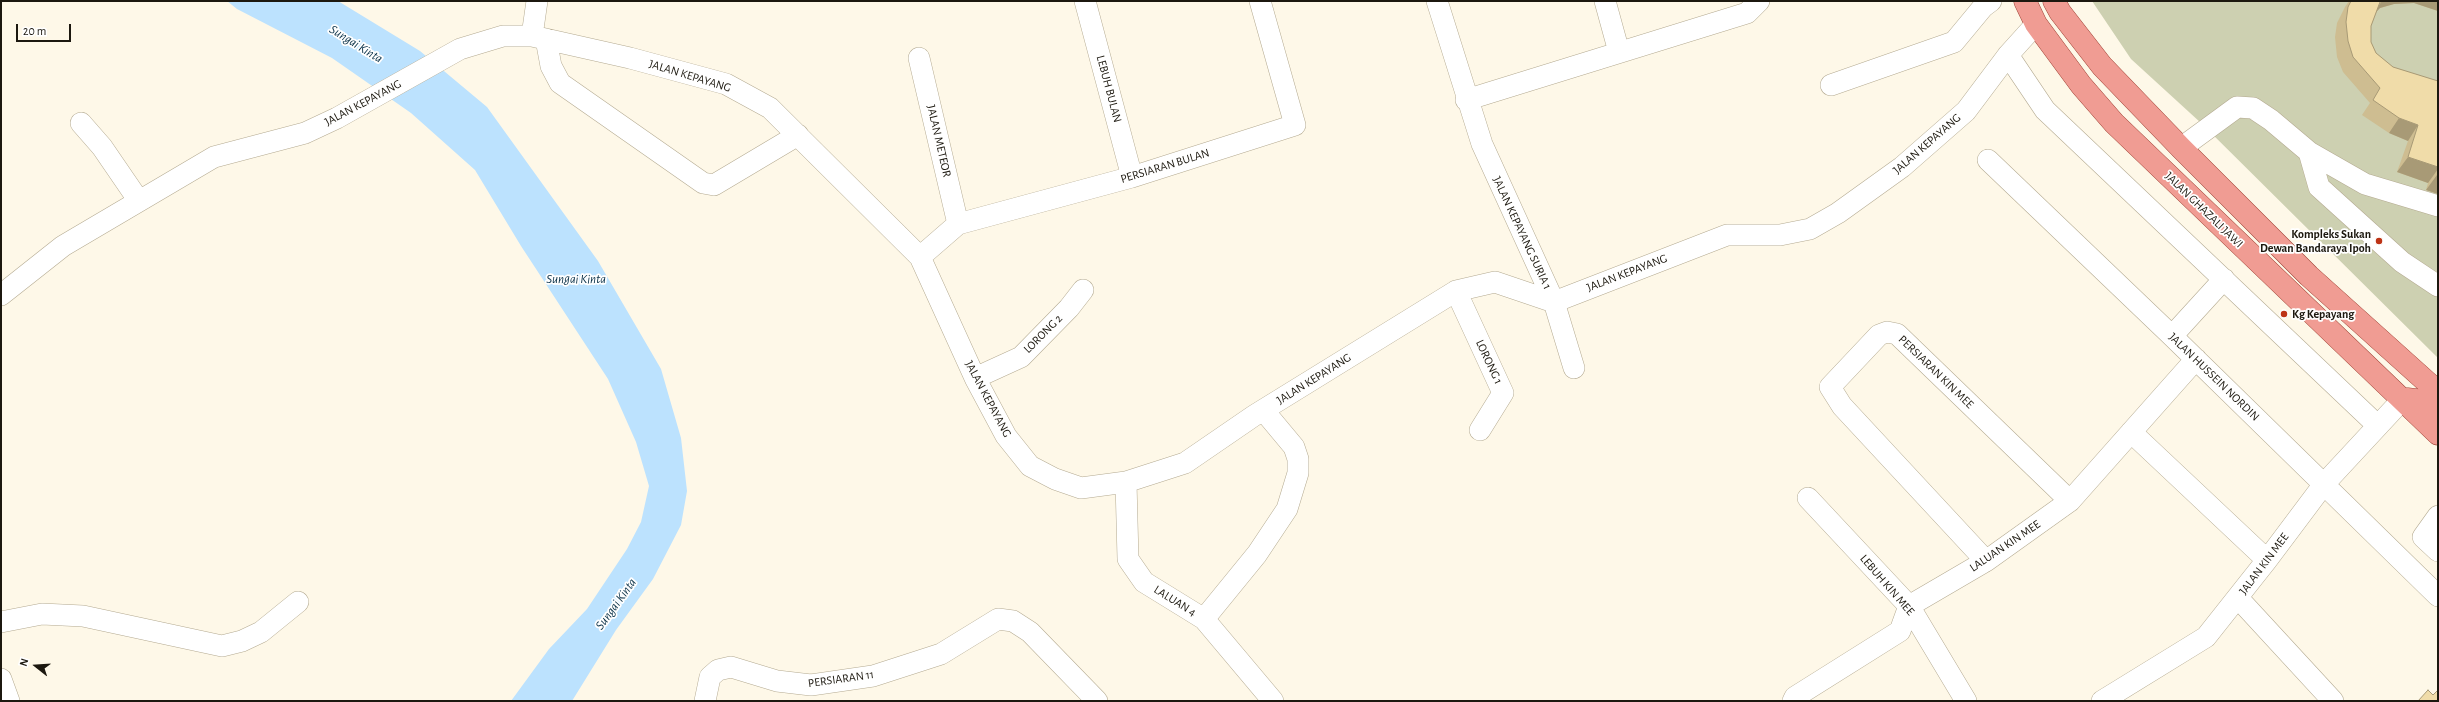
<!DOCTYPE html>
<html>
<head>
<meta charset="utf-8">
<style>
  body { margin:0 }
  #map { position:relative; width:2439px; height:702px; overflow:hidden; background:#fef8e8; font-family:"Alegreya Sans",sans-serif }
  canvas { display:block }
  .frame { position:absolute; inset:0; border:2px solid #1c180f; pointer-events:none }
  .north { position:absolute; left:16px; top:646px; width:40px; height:40px; -webkit-text-stroke:3px #fff; paint-order:stroke; rotate:287deg; font-size:11px; font-weight:700; line-height:16px; text-align:center; color:#1c180f }
  .north::after { content:''; display:block; margin:auto; width:14px; height:18px; background:#1c180f; clip-path:polygon(50% 0,100% 100%,50% 72%,0 100%) }
  .scale { position:absolute; left:16px; top:24px; width:55px; height:18px; box-sizing:border-box; border:2px solid #1c180f; border-top:0; padding-left:5px; font-size:12px; line-height:14px; white-space:nowrap; color:#1c180f; -webkit-text-stroke:3px #fff; paint-order:stroke }
</style>
</head>
<body>
<div id="map">
<canvas width="2439" height="702"></canvas>
<div class="frame"></div>
<div class="north">N</div>
<div class="scale">20 m</div>
</div>
<script>
const c = document.querySelector('canvas').getContext('2d');
c.lineJoin = 'round';
function fill(path, color) { c.fillStyle = color; c.fill(path, 'evenodd'); }
const toPath = rows => new Path2D(rows.map(r => 'M' + r).join(''));
function strokePath(path, color, width, dash) { c.strokeStyle = color; c.lineWidth = width; c.lineCap = dash ? 'butt' : 'round'; c.setLineDash(dash || []); c.stroke(path); }
function label(font, color, halo, rows, align = 'center') {
  c.font = font + ' "Alegreya Sans",sans-serif'; c.lineWidth = 3.5; c.setLineDash([]); c.textBaseline = 'middle'; c.strokeStyle = halo; c.fillStyle = color; for (const [text, x, y, turn = 0] of rows) {
    c.save(); c.translate(x, y); c.rotate((+turn || 0) * Math.PI / 180); c.textAlign = isNaN(turn) ? turn : align; if (halo) c.strokeText(text, 0, 0); c.fillText(text, 0, 0); c.restore();
  }
}
const green = toPath([
  [2092,1,2438,1,2438,358,2201,123,2131,59]
]);
const water = toPath([
  [227,1,338,1,420,51,487,107,598,261,661,369,681,438,687,491,681,525,653,579,616,630,572,701,511,701,549,649,587,609,627,549,641,522,649,486,636,442,608,379,521,246,475,170,411,113,332,58,237,9]
]);
const minor = toPath([
  [1085,1,1132,177],
  [1437,1,1482,144,1554,302,1574,368],
  [1605,1,1619,52],
  [532,36,537,1],
  [546,39,551,66,560,83,703,183,714,185,798,135],
  [2008,55,2045,110,2377,425],
  [919,58,958,224],
  [1831,85,1954,42,1983,7,1991,1],
  [1466,100,1747,13,1759,1],
  [81,123,102,147,139,201],
  [2181,148,2237,107,2253,108,2271,120,2309,152,2319,187,2402,262,2438,286],
  [2309,152,2365,184,2438,206],
  [1988,160,2172,336,2438,596],
  [920,257,958,224,1132,177,1295,125,1260,1],
  [1456,291,1503,393,1480,430],
  [1,295,63,246,214,157,305,133,337,118,460,49,503,36,532,36,630,58,726,84,770,108,920,257,975,378,1006,436,1030,466,1055,479,1081,488,1126,482,1185,463,1255,415,1456,291,1495,282,1554,302,1727,235,1780,235,1810,229,1838,213,1902,167,1966,111,2008,55,2036,24],
  [2172,336,2224,279],
  [975,378,1021,357,1069,308,1083,290],
  [2131,432,2267,560],
  [1126,482,1128,559,1144,582,1204,619,1273,701],
  [1808,498,1909,606,1966,701],
  [2438,516,2423,537,2438,551],
  [1986,561,1842,406,1830,387,1879,335,1887,332,1897,334,2070,501],
  [2238,598,2333,701],
  [1204,619,1257,554,1287,509,1298,473,1298,459,1294,447,1264,411],
  [1,622,42,614,83,616,222,646,242,641,261,632,298,602],
  [1,679,9,701],
  [705,701,710,677,718,670,731,667,777,681,811,685,873,676,941,654,998,619,1013,621,1030,632,1097,701],
  [1793,701,1795,697,1900,631,1909,606,1986,561,2070,501,2196,359],
  [2102,701,2206,637,2267,560,2324,484,2402,400]
]);
const major = toPath([
  [2025,1,2036,24,2081,85,2114,123,2438,434],
  [2054,1,2060,12,2102,66,2181,148,2309,276,2438,392],
  [2407,399,2424,401,2438,410]
]);
const wall = toPath([
  [2349,1,2438,1,2438,11,2414,3,2394,4,2380,8,2377,11,2371,26,2371,42,2376,53,2393,67,2438,81,2438,194,2426,190,2428,183,2397,172,2408,141,2389,133,2362,115,2370,103,2343,72,2337,57,2335,37,2337,23,2345,7]
]);
const shadedWall = toPath([
  [2382,1,2438,1,2438,11,2414,3,2394,4,2380,8,2370,18],
  [2399,118,2418,125,2408,141,2389,133],
  [2408,157,2438,167,2438,169,2428,183,2397,172],
  [2437,175,2438,175,2438,194,2426,190]
]);
const building = toPath([
  [2351,1,2382,1,2380,2,2371,26,2371,42,2376,53,2393,67,2438,81,2438,167,2408,157,2418,125,2399,118,2373,100,2380,88,2353,57,2348,41,2346,22,2348,7,2351,1],
  [2428,690,2433,695,2438,690,2438,701,2418,701,2428,690]
]);
const markers = [
  [2379,241,4,"#bd3315"],
  [2284,314,4,"#bd3315"]
];
const streetNames = [
  ["JALAN KEPAYANG",690,76,17],
  ["LEBUH BULAN",1109,89,75],
  ["JALAN KEPAYANG",363,103,-28],
  ["JALAN METEOR",939,141,77],
  ["JALAN KEPAYANG",1927,144,-41],
  ["PERSIARAN BULAN",1165,166,-17],
  ["JALAN GHAZALI JAWI",2204,210,44],
  ["JALAN KEPAYANG SURIA 1",1522,233,65],
  ["JALAN KEPAYANG",1627,273,-21],
  ["LORONG 2",1043,334,-45],
  ["LORONG 1",1489,362,65],
  ["PERSIARAN KIN MEE",1936,372,44],
  ["JALAN HUSSEIN NORDIN",2214,377,44],
  ["JALAN KEPAYANG",1314,379,-32],
  ["JALAN KEPAYANG",988,399,62],
  ["LALUAN KIN MEE",2005,546,-34],
  ["JALAN KIN MEE",2264,564,-53],
  ["LEBUH KIN MEE",1887,585,49],
  ["LALUAN 4",1175,601,32],
  ["PERSIARAN 11",841,679,-8]
];
const poiNames = [
  ["Kompleks Sukan",2371,234],
  ["Dewan Bandaraya Ipoh",2371,248],
  ["Kg Kepayang",2292,314,"left"]
];
const waterNames = [
  ["Sungai Kinta",356,44,32],
  ["Sungai Kinta",576,279],
  ["Sungai Kinta",616,604,-54]
];
fill(green, '#cdd0b1');
fill(water, '#bce2fe');
strokePath(minor, '#b4aa91', 22);
strokePath(major, '#9f4336', 23);
strokePath(minor, '#fff', 21);
strokePath(major, '#f09c93', 22);
fill(wall, '#cebd91');
fill(shadedWall, '#a89a76');
fill(building, '#f0dca9');
strokePath(building, '#a89a76', 1);
for (const [x, y, r, color] of markers) { const dot = new Path2D(); dot.arc(x, y, r, 0, 2 * Math.PI); c.fillStyle = color; c.fill(dot); strokePath(dot, '#fff', 1.5); }
label('12px', '#1c180f', '#fff', streetNames);
label('bold 12px', '#1c180f', '#fff', poiNames, 'right');
label('italic 13px', '#093047', '#fff', waterNames);
</script>
</body>
</html>
